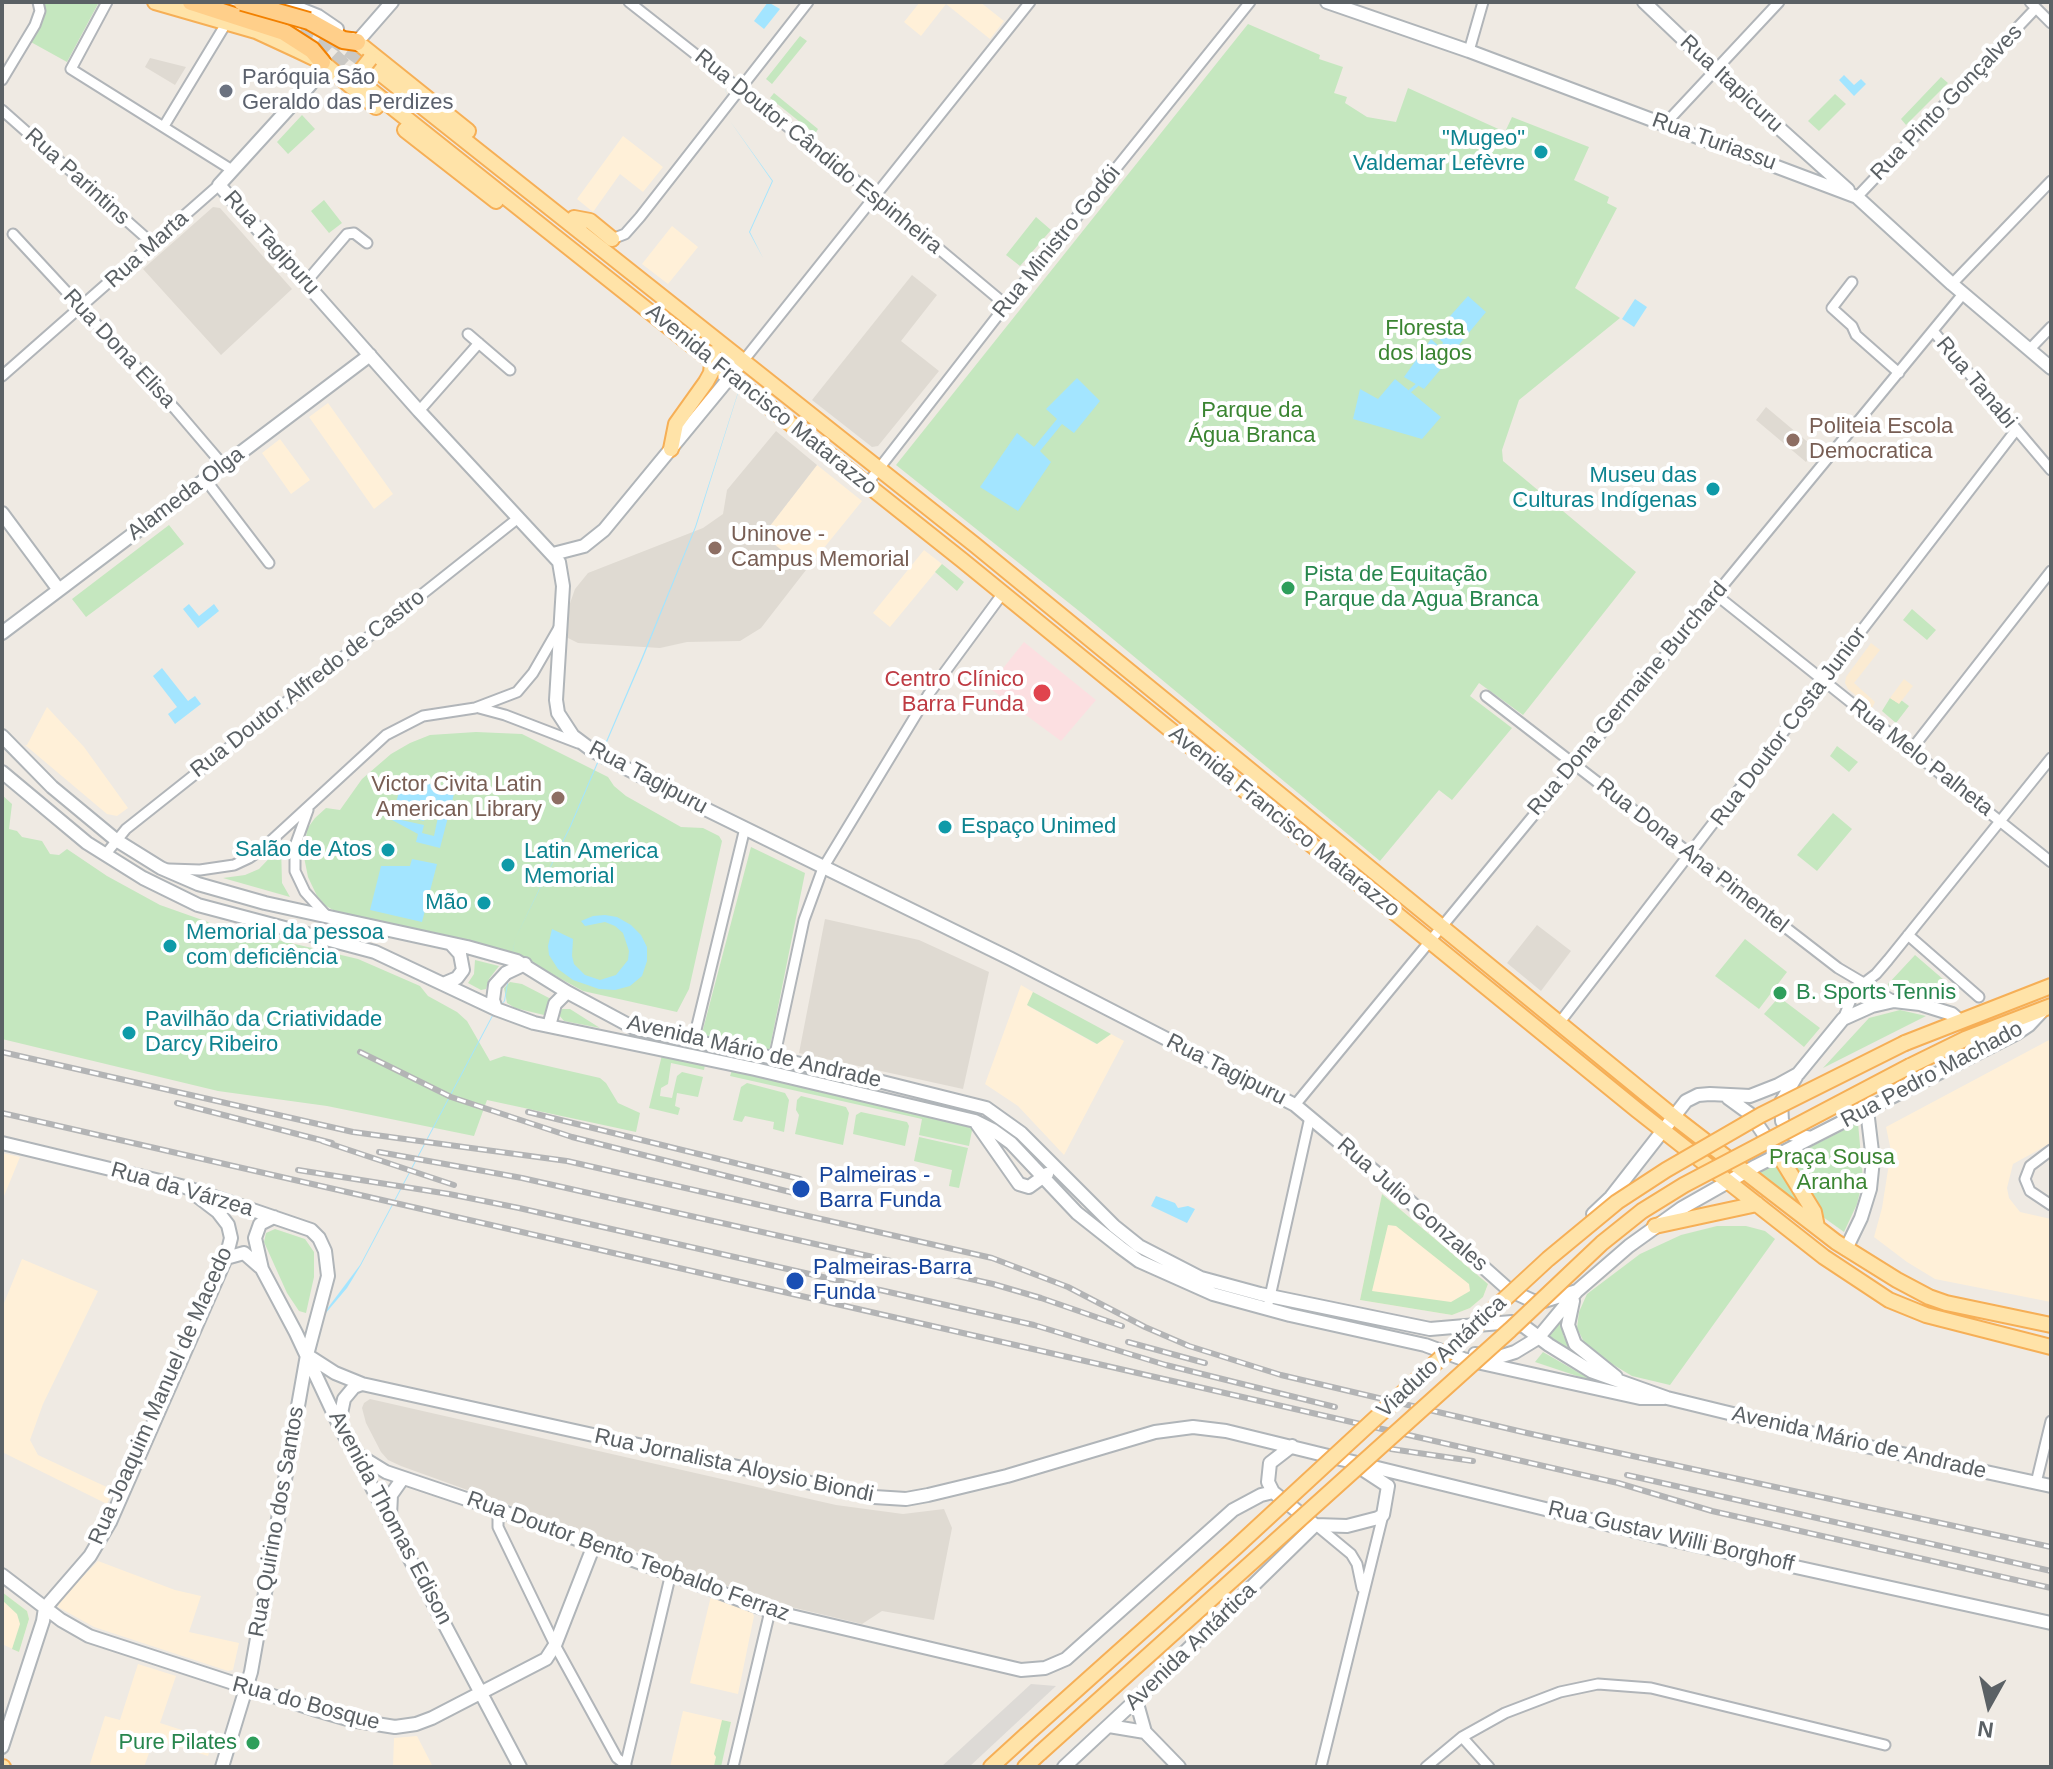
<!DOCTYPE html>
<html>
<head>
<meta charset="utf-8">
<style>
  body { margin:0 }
  #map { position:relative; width:2053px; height:1769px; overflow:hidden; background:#efeae3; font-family:Arial,sans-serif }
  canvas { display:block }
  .frame { position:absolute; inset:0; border:4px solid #5b6165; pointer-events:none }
  .north { position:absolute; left:1949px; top:1665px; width:80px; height:80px; -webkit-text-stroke:6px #fff; paint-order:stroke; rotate:188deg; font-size:22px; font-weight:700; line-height:32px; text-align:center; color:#5b6165 }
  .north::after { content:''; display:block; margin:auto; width:28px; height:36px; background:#5b6165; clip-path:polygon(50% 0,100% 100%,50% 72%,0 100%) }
</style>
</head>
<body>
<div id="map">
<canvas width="2053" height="1769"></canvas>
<div class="frame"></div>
<div class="north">N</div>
</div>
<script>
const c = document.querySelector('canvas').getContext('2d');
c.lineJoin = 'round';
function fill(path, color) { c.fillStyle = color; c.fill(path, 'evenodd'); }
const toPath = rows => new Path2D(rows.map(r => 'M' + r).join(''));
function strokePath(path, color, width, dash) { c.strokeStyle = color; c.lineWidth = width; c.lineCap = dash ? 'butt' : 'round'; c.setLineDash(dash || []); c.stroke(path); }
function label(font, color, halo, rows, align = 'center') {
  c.font = font + ' Arial,sans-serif'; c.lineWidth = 8; c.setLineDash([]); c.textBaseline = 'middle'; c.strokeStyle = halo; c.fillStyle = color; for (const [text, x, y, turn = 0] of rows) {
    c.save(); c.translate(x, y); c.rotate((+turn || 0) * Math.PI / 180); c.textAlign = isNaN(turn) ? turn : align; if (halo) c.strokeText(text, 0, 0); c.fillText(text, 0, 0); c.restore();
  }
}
const commercial = toPath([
  [920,2,980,2,1004,21,990,39,946,4,921,36,904,22],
  [623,136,663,167,643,192,620,174,593,212,577,199],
  [672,226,698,247,668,284,642,264],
  [328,403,393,494,374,509,309,417],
  [280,439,310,480,291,494,262,453],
  [817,465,862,501,806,570,762,536],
  [924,550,942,564,890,627,873,613],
  [47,707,84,747,128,808,117,816,107,814,25,745,27,745],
  [1021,985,1033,992,1028,1006,1096,1044,1111,1034,1124,1041,1064,1155,1018,1106,985,1084],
  [2051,1039,2051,1143,2013,1164,2007,1188,2009,1198,2020,1212,2051,1219,2051,1302,1935,1279,1907,1262,1874,1237,1882,1208,1891,1151,1886,1127],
  [2,1153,20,1157,2,1201],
  [1382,1194,1488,1284,1483,1297,1470,1308,1452,1315,1360,1300],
  [22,1259,98,1291,43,1404,30,1440,38,1455,113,1490,107,1504,2,1452,2,1308],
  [98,1561,175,1590,201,1596,189,1632,239,1643,233,1670,228,1671,94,1627,58,1607,60,1600],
  [2,1592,27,1611,29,1619,19,1652,2,1644],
  [711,1596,752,1612,754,1616,738,1694,690,1683],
  [138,1664,176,1676,160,1723,213,1740,208,1756,154,1739,144,1767,89,1767,105,1716,120,1720],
  [683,1711,731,1722,720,1767,670,1767],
  [417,1736,433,1767,393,1767,394,1738]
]);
const industrial = toPath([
  [1031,1684,1056,1686,969,1767,941,1767]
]);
const education = toPath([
  [150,58,186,67,175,85,145,67],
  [213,207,220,208,292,289,221,355,143,269],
  [912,275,937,295,901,341,939,371,878,446,872,447,812,400],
  [1766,407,1816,449,1806,462,1756,420],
  [776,431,817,465,763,535,806,570,761,628,740,641,687,642,660,648,578,643,564,636,568,609,575,589,588,573,703,528,723,514,727,490],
  [825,919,919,940,989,972,963,1089,799,1053],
  [1537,925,1571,951,1541,991,1507,963],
  [370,1399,836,1505,903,1514,944,1509,952,1528,934,1620,882,1611,862,1624,766,1601,650,1556,401,1466,388,1460,381,1452,366,1423,362,1408,364,1403]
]);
const medical = toPath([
  [1024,642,1096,700,1061,741,988,687]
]);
const green = toPath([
  [40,2,99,2,67,62,29,41],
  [1248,24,1320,55,1319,59,1343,67,1334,93,1347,97,1345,103,1367,117,1396,122,1408,88,1505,132,1512,117,1589,147,1574,180,1609,197,1607,203,1617,208,1575,288,1620,318,1519,400,1502,450,1503,461,1636,572,1523,715,1479,683,1470,696,1512,728,1452,800,1439,790,1380,861,1084,615,896,465],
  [800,36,807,41,772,84,766,79],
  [1941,77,1948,83,1906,125,1901,119],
  [774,93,818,129,815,134,770,98],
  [1835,94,1846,104,1819,131,1808,121],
  [302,115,315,129,288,154,277,142],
  [324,200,342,223,329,233,311,211],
  [1036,217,1051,230,1020,266,1006,255],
  [169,525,184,544,86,617,72,599],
  [942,564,964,582,957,591,935,572],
  [1912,609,1936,630,1927,640,1903,620],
  [1890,698,1898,703,1901,700,1909,706,1896,723,1882,711],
  [476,732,522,734,608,777,614,786,626,796,681,827,703,828,719,836,722,841,689,989,677,1012,583,991,519,956,342,915,326,906,317,896,308,877,304,857,307,829,315,818,326,808,340,810,362,779,391,754,410,743,430,735],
  [1837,746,1858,762,1849,772,1830,756],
  [2,795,12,804,9,829,17,831,22,837,42,841,50,854,59,855,67,849,107,876,160,905,208,922,220,935,226,936,233,930,240,931,358,959,420,986,428,996,457,1012,467,1021,490,1061,504,1056,600,1078,606,1083,618,1103,640,1113,636,1132,487,1100,474,1136,327,1106,218,1091,2,1039],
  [1833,813,1852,829,1817,871,1797,855],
  [281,846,282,883,290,897,223,878,245,875,259,869],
  [751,847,805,873,769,1052,701,1037],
  [1745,939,1787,972,1759,1009,1715,976],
  [1915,955,1951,986,1957,998,1918,988,1889,988,1888,984],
  [475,960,499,966,489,979,486,989,481,990,468,983,474,974],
  [510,982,522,984,551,999,544,1015,515,1008,507,1003,504,988],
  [1033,992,1111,1034,1097,1044,1027,1005],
  [1779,997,1820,1028,1804,1047,1764,1014],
  [562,1009,570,1009,600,1028,564,1021,559,1015],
  [1900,1010,1926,1016,1823,1068,1869,1018],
  [662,1055,705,1065,704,1070,671,1063,668,1084,661,1088,660,1096,672,1098,677,1076,682,1072,703,1077,698,1097,677,1093,675,1106,680,1108,678,1115,649,1108],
  [732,1070,973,1125,969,1146,919,1135,922,1119,730,1076],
  [747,1083,785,1093,789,1100,784,1132,773,1129,774,1122,745,1116,742,1122,733,1120,741,1087],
  [801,1096,846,1107,849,1113,843,1145,795,1134,799,1115,796,1110,797,1100],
  [861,1112,907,1122,909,1126,905,1146,853,1134,856,1115],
  [1858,1123,1863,1179,1857,1204,1844,1232,1823,1217,1788,1158],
  [919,1137,968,1148,959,1188,949,1186,952,1170,914,1161],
  [1777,1162,1804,1210,1756,1172],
  [1382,1194,1488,1284,1483,1297,1470,1308,1452,1315,1360,1300],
  [1388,1225,1396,1226,1469,1284,1470,1291,1451,1302,1372,1291],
  [1717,1226,1746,1226,1765,1231,1775,1239,1670,1385,1632,1376,1597,1355,1584,1342,1577,1328,1579,1312,1587,1294,1640,1254,1681,1235],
  [275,1229,305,1239,314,1252,314,1277,306,1313,299,1311,287,1293,264,1242,266,1233],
  [1564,1312,1563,1335,1575,1358,1546,1340],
  [1543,1352,1595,1382,1535,1362],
  [2,1592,27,1611,29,1619,19,1652,12,1649,20,1624,17,1614,2,1600],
  [722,1720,731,1722,721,1767,718,1767,714,1766,716,1757,714,1754]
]);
const sand = toPath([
  [1871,643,1880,650,1854,683,1875,702,1872,708,1848,689,1845,683,1846,677],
  [1904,679,1913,686,1899,704,1890,698]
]);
const water = toPath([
  [630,2,630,9,724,77,730,121,773,181,750,232,763,258,755,339,696,527,643,658,571,826,515,939,505,1001,496,1010,361,1265,347,1288,325,1314,292,1449,324,1313,360,1265,495,1010,504,1001,515,939,570,826,642,657,695,527,755,339,763,258,749,232,772,181,730,121,724,78,629,9],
  [768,2,780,9,764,29,754,21],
  [1844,75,1854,85,1861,79,1866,84,1854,96,1839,80],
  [1468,296,1486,312,1453,352,1434,334],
  [1635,299,1647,307,1634,327,1622,319],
  [1431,339,1451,357,1424,389,1404,377],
  [1077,378,1100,401,1074,433,1062,424,1040,451,1051,462,1018,511,980,487,1017,433,1034,447,1057,419,1046,409],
  [1395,379,1441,417,1422,439,1353,419,1360,389,1378,399],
  [189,604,199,616,214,604,219,611,198,628,183,609],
  [162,668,188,701,195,696,201,704,175,724,168,714,177,707,153,676],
  [403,777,455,790,440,848,416,842,418,834,392,820,392,818,424,825,422,833,434,836,438,817,427,814,424,821,393,814],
  [412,859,437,864,422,922,370,910,381,866,410,866],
  [605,915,617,917,631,925,641,935,647,947,647,961,642,976,630,986,615,990,599,989,573,980,558,969,549,955,548,946,552,929,573,939,572,956,574,964,585,975,600,980,616,975,628,960,629,951,623,933,615,926,605,922,585,926,581,921,593,916],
  [1156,1196,1175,1203,1178,1208,1188,1206,1195,1209,1187,1223,1151,1206]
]);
const stream = toPath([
  [1441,348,1444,344],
  [1410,391,1417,385]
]);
const primaryTunnel = toPath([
  [280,24,323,45,363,83],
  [331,38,376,70]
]);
const street = toPath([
  [107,2,71,69,232,170],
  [629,2,877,197,1006,305],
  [2030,2,2051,23],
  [1469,51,1483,2],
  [2,80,35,25,40,11,38,2],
  [2,110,153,244],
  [1665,124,1779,2],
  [164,126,227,22],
  [1857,197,2036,8],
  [13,234,176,410,223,465],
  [612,239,625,234,640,217,808,2],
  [306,282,347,234,354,233,367,243],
  [1852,282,1832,308,1852,326,1856,335,1899,373],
  [1952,284,2051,181],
  [1933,331,2051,470],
  [468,334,510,370],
  [2029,350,2051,327],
  [744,360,1030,2],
  [2,376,219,185],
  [419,411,479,343],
  [205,479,269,563],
  [867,484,1006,305,1250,2],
  [1715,594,2051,862],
  [1486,696,1838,968,1894,1001],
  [479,708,505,715,578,743],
  [1911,750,2051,571],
  [308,810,295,846,295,871,305,892,325,914],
  [105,855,126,829,517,519],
  [169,869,200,870,234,865,249,858,261,850,386,735,423,716,475,708,517,692,533,673,560,626],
  [1908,935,1979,997],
  [1843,1019,1855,990,1876,974,1888,960,2051,758],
  [1560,1022,2016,430],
  [693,1042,745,828],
  [774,1059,804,920,823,868,928,695,1003,593],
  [1295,1105,1963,294],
  [2051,1150,2030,1166,2025,1179,2030,1191,2051,1205],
  [1269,1301,1310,1117],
  [2036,1483,2051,1421],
  [498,1510,498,1527,555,1645,617,1758,626,1765],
  [1316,1525,1351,1554,1357,1564,1362,1588],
  [1462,1737,1489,1767],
  [625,1767,671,1573],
  [733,1767,770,1611],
  [1321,1767,1383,1515],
  [1426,1767,1462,1737,1505,1713,1560,1692,1598,1684,1651,1688,1885,1745]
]);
const secondary = toPath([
  [283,2,318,16,337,29],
  [1327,2,1469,51,1857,197,1952,284,2051,368],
  [1644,2,1729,83,1848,190],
  [352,39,357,42,392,2],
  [322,62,320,70,310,85,219,185,419,411,559,562,563,586,556,700,558,713,573,736,593,751,683,798,1011,959,1295,1105,1399,1192,1509,1290,1533,1301,1544,1301,1577,1291],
  [2,513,59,590],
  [553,554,584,546,604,530,744,360],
  [2,633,370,355],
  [2,736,52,787,116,840,161,868,198,884,265,903,467,947,517,961,567,992,634,1028,866,1078,986,1108,1021,1133,1114,1226,1139,1246,1201,1278,1260,1294,1430,1329,1512,1322,1525,1327,1549,1345,1591,1371,1667,1398,1856,1444,2051,1486],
  [2,772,87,843,143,878,198,905,375,952,496,1009,534,1023,755,1069,975,1121,993,1130,1011,1143,1077,1213,1120,1247,1139,1261,1213,1294,1290,1315,1425,1345,1463,1359,1640,1398,1664,1398],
  [443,984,457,978,463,970,460,954,451,944],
  [496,1009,493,1000,495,985,506,973,525,964],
  [549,1026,555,1004,567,992],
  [1796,1077,1781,1102,1782,1121,1791,1134,1811,1138],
  [1728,1098,1750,1114,1772,1146],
  [977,1124,1019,1184,1029,1187,1047,1174],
  [2,1143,185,1187,311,1230,319,1238,325,1251,328,1276,307,1355,251,1672,222,1767],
  [1593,1214,1611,1197,1686,1101,1698,1095,1710,1094,1750,1096,1778,1085,1798,1074,1843,1019,1872,1006,1894,1001,1920,1004,1952,1014,1960,1021],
  [274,1217,260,1224,255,1238,262,1269,296,1333,339,1425,520,1767],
  [1846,1249,1861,1218,1870,1189,1873,1160,1867,1110],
  [226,1258,244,1253,260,1267],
  [1573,1301,1568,1325,1575,1344,1616,1377],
  [1475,1354,1502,1356,1515,1352,1538,1338,1577,1291,1629,1246,1682,1208,1756,1166,2017,1033,2029,1025,2044,1009],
  [307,1355,335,1373,362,1384,874,1497,906,1499,928,1495,1007,1476,1155,1432,1193,1427,1226,1431,1668,1539,2051,1623],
  [339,1423,344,1399,354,1387,362,1384],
  [1292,1446,1270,1463,1268,1482,1273,1492,1315,1525,1347,1526,1378,1518,1383,1515,1388,1486],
  [355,1453,386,1472,493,1508,770,1611,1021,1670,1045,1668,1066,1659,1233,1510,1261,1495,1273,1492],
  [1359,1467,1388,1486],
  [390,1516,391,1495,403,1478],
  [2,1575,61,1620,89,1636,313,1709,351,1720,395,1727,416,1724,432,1718,546,1659,555,1645,594,1545],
  [1136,1700,1145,1732,1179,1767],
  [1109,1726,1145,1732],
  [2,1747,43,1621,45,1608,90,1556,110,1522,226,1258,231,1238,228,1225,218,1212,197,1196],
  [1064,1767,1136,1700,1315,1525]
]);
const primary = toPath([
  [155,2,256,31,297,50,322,62,376,107],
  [357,42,468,131],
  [376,70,975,545,1674,1117,1836,1242,1897,1280,1929,1297,1946,1303,2051,1325],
  [363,84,962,560,1637,1110,1824,1257,1889,1300,1926,1315,2051,1347],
  [405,130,496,201],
  [574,218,590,221,612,239],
  [671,449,676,424,706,382,711,373,713,353],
  [1905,1043,2051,986],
  [1910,1066,1965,1039,2051,1006],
  [1779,1155,1814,1212,1817,1227],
  [1655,1226,1757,1204],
  [2,1767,3,1767],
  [991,1767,1026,1735],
  [1025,1767,1040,1753]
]);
const highway = toPath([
  [191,2,284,32,312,50,322,62],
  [309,21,343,40,357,42]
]);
const rail = toPath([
  [2,1052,353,1132,567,1161,992,1258,1068,1287,1145,1327,1189,1346,1281,1375,1527,1433,2051,1547],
  [360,1052,451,1097,572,1137,798,1194],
  [177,1103,332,1143],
  [528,1112,800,1179],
  [2,1113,1618,1483,1712,1511,2051,1588],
  [322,1141,454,1185],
  [379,1152,522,1178,993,1284,1041,1298,1122,1326],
  [298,1170,449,1194,519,1208,1034,1325,1166,1365,1335,1407],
  [1128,1342,1205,1363],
  [1391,1449,1473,1461],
  [1627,1475,2051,1571]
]);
const primaryBridge = toPath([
  [355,83,359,73,370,59],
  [1026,1735,1235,1548,1548,1259,1617,1202,1666,1170,1761,1115,1905,1043],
  [1040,1753,1510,1330,1602,1243,1642,1211,1684,1185,1910,1066]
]);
const highwayBridge = toPath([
  [242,2,309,21]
]);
const markers = [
  [226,91,8,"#6b7280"],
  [1541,152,8,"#0f9aa8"],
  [1793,440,8,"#8d6e63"],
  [1713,489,8,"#0f9aa8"],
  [715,548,8,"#8d6e63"],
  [1288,588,8,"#2e9e5b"],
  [1042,693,10,"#e0444e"],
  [558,798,8,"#8d6e63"],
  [945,827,8,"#0f9aa8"],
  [388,850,8,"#0f9aa8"],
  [508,865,8,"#0f9aa8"],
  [484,903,8,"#0f9aa8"],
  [170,946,8,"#0f9aa8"],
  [1780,993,8,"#2e9e5b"],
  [129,1033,8,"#0f9aa8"],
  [801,1189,10,"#1a4fb4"],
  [795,1281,10,"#1a4fb4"],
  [253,1743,8,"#2e9e5b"]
];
const worshipNames = [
  ["Paróquia São",242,78],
  ["Geraldo das Perdizes",242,103]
];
const streetNames = [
  ["Rua Itapicuru",1731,84,43],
  ["Rua Pinto Gonçalves",1947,103,-46],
  ["Rua Turiassu",1714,142,20],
  ["Rua Doutor Cândido Espinheira",818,152,39],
  ["Rua Parintins",77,177,42],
  ["Rua Ministro Godói",1057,242,-51],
  ["Rua Tagipuru",271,243,48],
  ["Rua Marta",147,250,-42],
  ["Rua Dona Elisa",119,349,47],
  ["Rua Tanabi",1976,383,50],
  ["Avenida Francisco Matarazzo",761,400,39],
  ["Alameda Olga",186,494,-37],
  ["Rua Doutor Alfredo de Castro",308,684,-38],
  ["Rua Dona Germaine Burchard",1628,699,-50],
  ["Rua Doutor Costa Junior",1789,727,-53],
  ["Rua Melo Palheta",1921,758,38],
  ["Rua Tagipuru",648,778,28],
  ["Avenida Francisco Matarazzo",1284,822,39],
  ["Rua Dona Ana Pimentel",1692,856,38],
  ["Avenida Mário de Andrade",754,1052,13],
  ["Rua Tagipuru",1226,1070,27],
  ["Rua Pedro Machado",1932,1075,-28],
  ["Rua da Várzea",182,1190,16],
  ["Rua Julio Gonzales",1412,1205,41],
  ["Viaduto Antártica",1442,1357,-43],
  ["Rua Joaquim Manuel de Macedo",161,1396,-66],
  ["Avenida Mário de Andrade",1859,1443,13],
  ["Rua Jornalista Aloysio Biondi",734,1466,12],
  ["Avenida Thomas Edison",390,1518,62],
  ["Rua Quirino dos Santos",277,1522,-80],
  ["Rua Gustav Willi Borghoff",1671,1537,13],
  ["Rua Doutor Bento Teobaldo Ferraz",628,1557,20],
  ["Avenida Antártica",1191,1647,-44],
  ["Rua do Bosque",306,1704,15]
];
const cultureNames = [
  ["\"Mugeo\"",1525,139],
  ["Valdemar Lefèvre",1525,164],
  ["Museu das",1697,476],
  ["Culturas Indígenas",1697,501],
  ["Espaço Unimed",961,827,"left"],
  ["Salão de Atos",372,850],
  ["Latin America",524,852,"left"],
  ["Memorial",524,877,"left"],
  ["Mão",468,903],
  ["Memorial da pessoa",186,933,"left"],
  ["com deficiência",186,958,"left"],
  ["Pavilhão da Criatividade",145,1020,"left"],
  ["Darcy Ribeiro",145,1045,"left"]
];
const parkNames = [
  ["Floresta",1425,329],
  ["dos lagos",1425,354],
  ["Parque da",1252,411],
  ["Água Branca",1252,436],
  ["Praça Sousa",1832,1158],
  ["Aranha",1832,1183]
];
const educationNames = [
  ["Politeia Escola",1809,427],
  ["Democratica",1809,452],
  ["Uninove -",731,535],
  ["Campus Memorial",731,560],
  ["Victor Civita Latin",542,785,"right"],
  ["American Library",542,810,"right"]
];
const leisureNames = [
  ["Pista de Equitação",1304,575],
  ["Parque da Agua Branca",1304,600],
  ["B. Sports Tennis",1796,993],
  ["Pure Pilates",237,1743,"right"]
];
const healthNames = [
  ["Centro Clínico",1024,680],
  ["Barra Funda",1024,705]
];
const transitNames = [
  ["Palmeiras -",819,1176],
  ["Barra Funda",819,1201],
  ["Palmeiras-Barra",813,1268],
  ["Funda",813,1293]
];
fill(commercial, '#fff0d8');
fill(industrial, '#dddad6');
fill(education, '#dfdad2');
fill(medical, '#fcdfe1');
fill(green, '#c5e7bf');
fill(sand, '#fbebd2');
fill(water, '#a3e5ff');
strokePath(stream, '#a3e5ff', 3);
strokePath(primaryTunnel, '#cac8c4', 14, [14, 7]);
strokePath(street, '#b1b5b9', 13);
strokePath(secondary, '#b0b5b9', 16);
strokePath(primary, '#f6af56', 18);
strokePath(highway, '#f28000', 20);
strokePath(street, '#fff', 9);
strokePath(secondary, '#fff', 12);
strokePath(primary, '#ffe3a8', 14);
strokePath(highway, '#ffcf8a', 16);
strokePath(rail, '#b3b4b5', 6);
strokePath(rail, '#fff', 3, [9]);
strokePath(primaryBridge, '#f6af56', 18, []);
strokePath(highwayBridge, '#f28000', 20, []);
strokePath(primaryBridge, '#ffe3a8', 14);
strokePath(highwayBridge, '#ffcf8a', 16);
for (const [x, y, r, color] of markers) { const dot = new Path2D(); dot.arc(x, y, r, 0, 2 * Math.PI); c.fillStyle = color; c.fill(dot); strokePath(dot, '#fff', 3); }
label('22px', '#5b616d', '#fff', worshipNames, 'left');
label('22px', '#5b6165', '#fff', streetNames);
label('22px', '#0d838f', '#fff', cultureNames, 'right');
label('22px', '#3b8532', '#fff', parkNames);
label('22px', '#785e54', '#fff', educationNames, 'left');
label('22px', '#27864d', '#fff', leisureNames, 'left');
label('22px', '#be3a42', '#fff', healthNames, 'right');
label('22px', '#164399', '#fff', transitNames, 'left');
</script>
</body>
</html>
